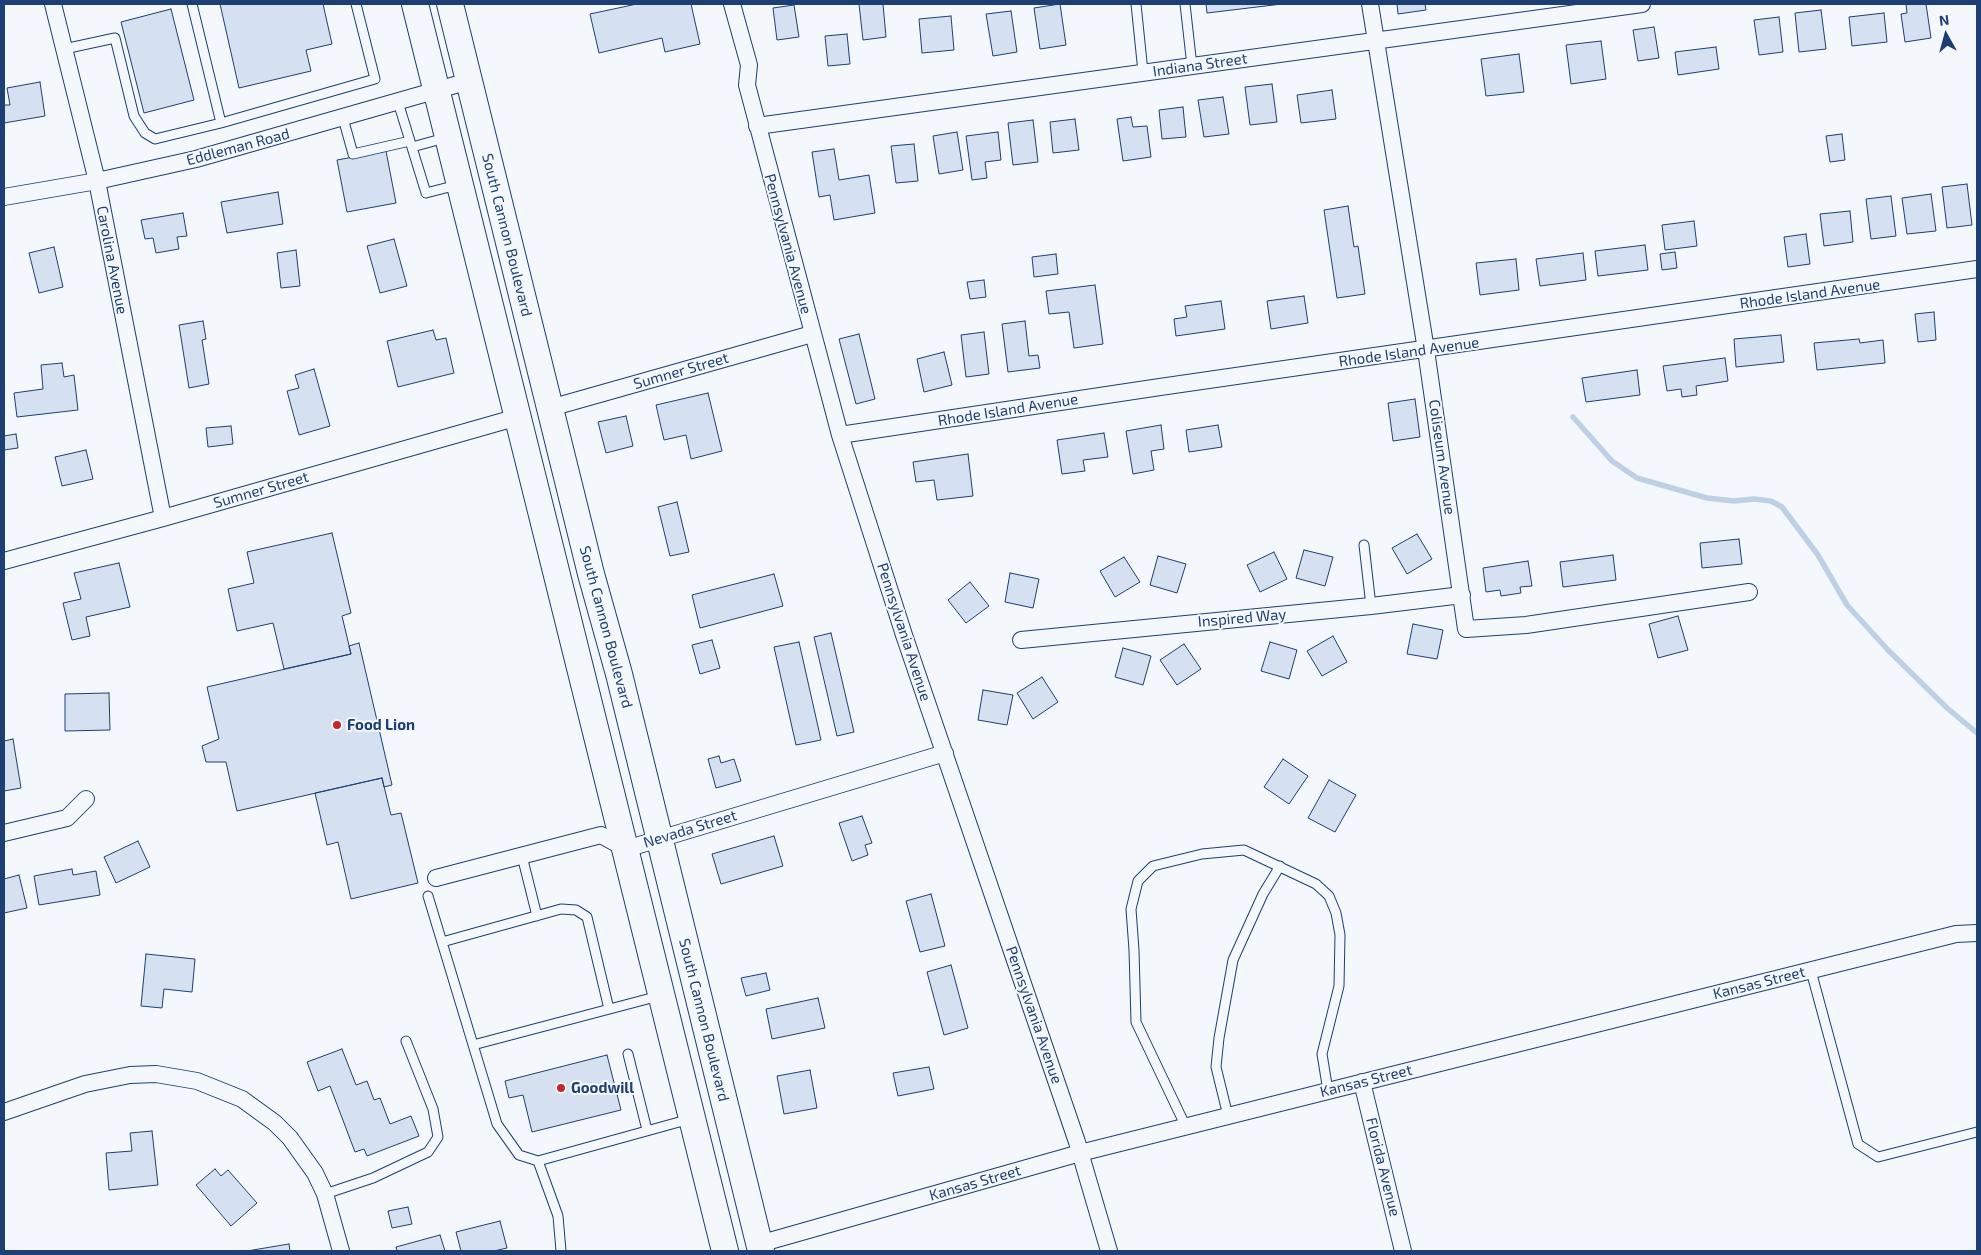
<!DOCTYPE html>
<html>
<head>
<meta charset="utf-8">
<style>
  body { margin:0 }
  #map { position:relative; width:1981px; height:1255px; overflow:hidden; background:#f4f7fb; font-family:"Exo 2",sans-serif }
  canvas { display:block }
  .frame { position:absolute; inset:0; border:5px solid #1d3f73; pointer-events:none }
  .north { position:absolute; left:1921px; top:10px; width:50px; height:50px; -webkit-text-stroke:4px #f4f7fb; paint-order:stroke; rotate:353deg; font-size:14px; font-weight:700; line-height:20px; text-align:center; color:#1d3f73 }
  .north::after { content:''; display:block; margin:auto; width:18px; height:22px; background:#1d3f73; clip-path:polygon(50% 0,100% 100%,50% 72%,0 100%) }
</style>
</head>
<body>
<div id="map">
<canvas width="1981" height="1255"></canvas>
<div class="frame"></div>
<div class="north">N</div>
</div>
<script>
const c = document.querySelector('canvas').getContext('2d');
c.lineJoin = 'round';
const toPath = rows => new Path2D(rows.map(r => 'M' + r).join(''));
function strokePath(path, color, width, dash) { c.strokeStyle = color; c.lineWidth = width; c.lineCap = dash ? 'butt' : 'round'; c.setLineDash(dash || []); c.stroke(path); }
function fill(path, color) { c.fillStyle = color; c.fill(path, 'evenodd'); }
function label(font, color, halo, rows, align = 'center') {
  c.font = font + ' "Exo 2",sans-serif'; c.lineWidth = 4; c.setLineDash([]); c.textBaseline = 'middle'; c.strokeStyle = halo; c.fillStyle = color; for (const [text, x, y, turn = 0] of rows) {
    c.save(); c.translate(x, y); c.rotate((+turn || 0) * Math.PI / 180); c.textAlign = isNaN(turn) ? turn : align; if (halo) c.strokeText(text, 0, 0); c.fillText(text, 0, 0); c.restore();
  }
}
const stream = toPath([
  [1573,417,1612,461,1637,478,1707,498,1734,501,1754,499,1771,501,1782,507,1818,555,1847,605,1888,650,1947,708,1977,733]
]);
const building = toPath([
  [220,4,323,4,332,44,306,50,311,71,239,88,220,4],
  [637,4,691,4,700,44,665,52,662,38,599,53,590,14,637,4],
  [859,4,883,4,886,37,863,40,859,4],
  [1060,4,1066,45,1040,49,1034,8,1060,4],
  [1206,4,1282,4,1207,13,1206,4],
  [1397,4,1425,4,1426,10,1398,14,1397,4],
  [1906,4,1926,4,1931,38,1905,42,1901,14,1907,13,1906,4],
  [794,5,799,37,777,40,773,8,794,5],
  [171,9,194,100,144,113,121,22,171,9],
  [1821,10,1826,49,1799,52,1795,13,1821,10],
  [1011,11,1017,52,993,56,986,14,1011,11],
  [1884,13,1887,42,1852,46,1849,17,1884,13],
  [951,16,954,50,922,53,919,19,951,16],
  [1779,17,1783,52,1759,55,1754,20,1779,17],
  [1654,27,1659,58,1638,61,1633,30,1654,27],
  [847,34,850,64,828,66,825,36,847,34],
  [1601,41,1606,79,1571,84,1566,45,1601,41],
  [1716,47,1719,69,1678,75,1675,52,1716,47],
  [1519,54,1524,92,1486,96,1481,59,1519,54],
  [40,82,45,116,4,123,4,105,10,105,7,88,40,82],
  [1272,84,1277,122,1250,125,1245,87,1272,84],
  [1332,90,1336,119,1301,123,1297,95,1332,90],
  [1223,97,1229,134,1204,137,1198,100,1223,97],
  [1183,107,1186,137,1162,139,1159,110,1183,107],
  [1131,117,1133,127,1147,126,1151,157,1123,161,1117,119,1131,117],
  [1075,119,1079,150,1053,153,1050,122,1075,119],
  [1033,120,1038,162,1013,165,1008,123,1033,120],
  [957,132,963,170,939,174,933,136,957,132],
  [998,132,1001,160,985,162,987,178,972,180,966,136,998,132],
  [1842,134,1845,160,1830,162,1826,136,1842,134],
  [914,144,918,181,896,183,891,146,914,144],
  [834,149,839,180,869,175,875,213,834,220,830,195,819,197,812,152,834,149],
  [386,151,396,203,347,212,337,160,386,151],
  [1967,184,1972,225,1947,228,1942,187,1967,184],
  [278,192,283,224,227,233,221,202,278,192],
  [1931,194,1936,231,1907,234,1902,198,1931,194],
  [1891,196,1896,236,1871,239,1866,199,1891,196],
  [1348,206,1354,247,1358,246,1365,294,1337,298,1324,210,1348,206],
  [1850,211,1853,242,1824,246,1820,214,1850,211],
  [183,213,187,236,177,237,179,249,156,253,153,238,145,239,141,220,183,213],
  [1694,221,1697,246,1665,250,1662,225,1694,221],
  [1806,234,1810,264,1788,267,1784,237,1806,234],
  [394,239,407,286,380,293,367,246,394,239],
  [1645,245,1648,270,1598,276,1595,251,1645,245],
  [54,247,63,287,39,293,29,253,54,247],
  [296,250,300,286,281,288,277,253,296,250],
  [1675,252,1677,268,1662,270,1660,254,1675,252],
  [1583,253,1586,280,1540,286,1536,259,1583,253],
  [1056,254,1058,274,1034,277,1032,257,1056,254],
  [1516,259,1519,290,1480,295,1476,263,1516,259],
  [984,280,986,297,970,299,967,282,984,280],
  [1095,285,1103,344,1074,348,1069,312,1049,314,1046,291,1095,285],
  [1304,296,1308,323,1271,329,1267,301,1304,296],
  [1221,301,1225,329,1176,336,1174,319,1187,317,1185,306,1221,301],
  [1934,312,1936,340,1918,342,1915,314,1934,312],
  [203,321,206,339,202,340,209,384,189,388,179,325,203,321],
  [1025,321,1029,356,1038,355,1040,368,1008,372,1002,324,1025,321],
  [433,330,436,340,446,338,454,373,398,387,387,341,433,330],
  [984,332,989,374,966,377,961,335,984,332],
  [859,334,875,399,856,404,839,339,859,334],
  [1781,335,1784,362,1736,367,1734,339,1781,335],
  [1859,339,1860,343,1883,340,1885,363,1817,370,1814,343,1859,339],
  [944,352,952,385,924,392,917,359,944,352],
  [1725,358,1728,381,1696,386,1697,395,1682,397,1681,389,1667,391,1663,366,1725,358],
  [62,363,64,377,74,375,78,410,17,417,14,393,43,389,41,365,62,363],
  [314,369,330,426,299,435,287,391,299,388,295,375,314,369],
  [1637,370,1640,395,1586,402,1582,378,1637,370],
  [708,393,722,451,691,459,686,435,664,440,656,405,708,393],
  [1415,399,1420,437,1393,441,1388,403,1415,399],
  [626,416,633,446,606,453,598,422,626,416],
  [1161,425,1164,449,1151,451,1154,470,1133,474,1126,431,1161,425],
  [1218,425,1222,447,1189,452,1186,430,1218,425],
  [231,426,233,444,208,447,206,428,231,426],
  [1104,433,1108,457,1083,460,1085,471,1062,474,1057,440,1104,433],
  [16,434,18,448,4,450,4,436,16,434],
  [86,450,93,479,62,486,55,457,86,450],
  [968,454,973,496,937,500,934,480,916,482,913,462,968,454],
  [677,502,689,552,670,556,658,507,677,502],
  [332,533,351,613,342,616,351,654,284,669,273,623,237,631,228,589,254,583,247,552,332,533],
  [1417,534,1432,559,1407,574,1392,548,1417,534],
  [1739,539,1742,564,1702,568,1700,543,1739,539],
  [1304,550,1333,557,1325,586,1296,578,1304,550],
  [1274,552,1287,579,1260,592,1247,565,1274,552],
  [1613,555,1616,580,1563,587,1560,562,1613,555],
  [1158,556,1186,564,1177,593,1150,585,1158,556],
  [1124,557,1140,582,1115,597,1100,571,1124,557],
  [1528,561,1532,586,1520,587,1521,593,1501,596,1500,590,1486,592,1483,568,1528,561],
  [119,563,130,607,86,617,90,636,72,640,63,603,81,599,74,573,119,563],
  [1010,573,1039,579,1033,608,1005,602,1010,573],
  [774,574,783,606,700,628,692,595,774,574],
  [970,582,989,606,966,623,948,600,970,582],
  [1678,616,1688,650,1658,658,1649,624,1678,616],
  [1413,624,1443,630,1437,659,1407,654,1413,624],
  [831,633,854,732,837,736,814,637,831,633],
  [1333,636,1347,662,1322,676,1307,651,1333,636],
  [712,640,720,668,700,674,692,645,712,640],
  [799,642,821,740,796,745,774,647,799,642],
  [1270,642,1297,650,1289,679,1261,671,1270,642],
  [359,643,392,785,384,787,382,778,237,811,226,762,206,762,202,746,219,739,207,687,351,654,349,646,359,643],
  [1184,644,1201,669,1177,685,1160,660,1184,644],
  [1123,648,1151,656,1143,685,1115,677,1123,648],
  [1042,677,1058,702,1033,719,1017,693,1042,677],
  [983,690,1013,695,1007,725,978,720,983,690],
  [109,693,110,730,65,731,65,694,109,693],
  [13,739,21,788,4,791,4,741,13,739],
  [719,756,721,763,734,759,741,781,716,788,708,759,719,756],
  [1283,759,1308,776,1289,804,1264,787,1283,759],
  [382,778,391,815,401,813,418,883,351,899,338,842,327,845,315,793,382,778],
  [1329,780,1356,795,1335,832,1308,818,1329,780],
  [862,816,872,843,865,845,868,855,852,861,839,823,862,816],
  [774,836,783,866,721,884,712,854,774,836],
  [138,841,150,867,116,883,104,857,138,841],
  [72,869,73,875,96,871,100,895,39,905,34,876,72,869],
  [19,875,27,908,4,913,4,879,19,875],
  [931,894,945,946,920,952,906,901,931,894],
  [146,954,195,959,192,992,164,989,162,1008,141,1006,146,954],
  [951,965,968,1028,944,1035,927,972,951,965],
  [766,973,770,990,746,996,741,978,766,973],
  [818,998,825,1028,772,1039,766,1009,818,998],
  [342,1049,356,1085,367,1081,374,1100,380,1098,390,1124,411,1116,419,1136,367,1156,364,1149,355,1152,330,1086,318,1091,307,1062,342,1049],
  [607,1055,621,1110,532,1132,523,1095,509,1098,505,1081,607,1055],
  [929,1067,934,1089,898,1096,893,1073,929,1067],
  [810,1070,817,1108,784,1114,777,1076,810,1070],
  [152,1131,158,1185,109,1190,106,1153,132,1151,130,1133,152,1131],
  [215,1169,221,1176,228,1170,257,1203,231,1226,196,1185,215,1169],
  [408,1207,412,1224,392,1228,388,1211,408,1207],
  [500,1221,507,1248,494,1251,461,1251,456,1232,500,1221],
  [440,1235,445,1251,397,1251,396,1247,440,1235],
  [289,1244,290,1251,247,1251,289,1244]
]);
const lane = toPath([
  [192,4,221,123,375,79,356,4],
  [1136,4,1143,72],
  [1185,4,1192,66],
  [64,49,115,38,134,116,145,133,155,139,221,123],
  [398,102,426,193,457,185],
  [343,118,353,154,410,141],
  [412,147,445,138],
  [1364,545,1371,606],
  [522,856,537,916],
  [428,896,497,1124,519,1155,538,1161,690,1119],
  [442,942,561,909,576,910,587,917,609,1009],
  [1811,971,1858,1144,1878,1157,1977,1132],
  [473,1045,659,996],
  [628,1054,647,1130],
  [1228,1116,1216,1067,1219,1038,1233,960,1263,894,1280,866],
  [1186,1127,1136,1022,1134,950,1131,909,1138,881,1153,866,1202,854,1244,850,1316,884,1329,896,1336,913,1340,935,1339,986,1322,1054,1328,1091],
  [538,1161,558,1216,561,1251],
  [325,1194,373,1178,428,1152,438,1137,433,1109,406,1041]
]);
const street = toPath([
  [53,4,97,181,163,518],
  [732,4,749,65,747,85,840,435,904,635,1077,1142,1109,1251],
  [1370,4,1426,350,1466,629,1526,625,1749,592],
  [757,126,1642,4],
  [4,197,97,181,196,159,469,81],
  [550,408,812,334],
  [840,435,1160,387,1977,269],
  [4,561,163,518,518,417],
  [1021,640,1371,606,1462,595],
  [4,833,67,818,86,799],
  [436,878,601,835,626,849,945,753],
  [1362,1082,1403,1251],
  [4,1112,85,1084,130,1075,156,1074,197,1081,242,1099,275,1123,290,1138,315,1173,325,1194,341,1251],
  [759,1244,1080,1153,1956,934,1977,933]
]);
const primary = toPath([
  [415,4,725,1251],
  [450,4,591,574,619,674,761,1251]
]);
const markers = [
  [337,725,5,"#c62828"],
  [561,1088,5,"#c62828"]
];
const streetNames = [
  ["Indiana Street",1200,65,-8],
  ["Eddleman Road",238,147,-15],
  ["South Cannon Boulevard",507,235,76],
  ["Pennsylvania Avenue",788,244,75],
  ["Carolina Avenue",112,260,79],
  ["Rhode Island Avenue",1810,294,-8],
  ["Rhode Island Avenue",1409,352,-8],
  ["Sumner Street",681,371,-16],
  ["Rhode Island Avenue",1008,410,-9],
  ["Coliseum Avenue",1442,457,82],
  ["Sumner Street",261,490,-16],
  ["Inspired Way",1242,618,-5],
  ["South Cannon Boulevard",606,627,75],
  ["Pennsylvania Avenue",904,632,72],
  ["Nevada Street",690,829,-17],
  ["Kansas Street",1759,983,-14],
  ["Pennsylvania Avenue",1034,1015,71],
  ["South Cannon Boulevard",704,1020,76],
  ["Kansas Street",1366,1081,-14],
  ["Florida Avenue",1383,1167,76],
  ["Kansas Street",975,1183,-16]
];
const poiNames = [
  ["Food Lion",347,725],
  ["Goodwill",571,1088]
];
strokePath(stream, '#bed0e5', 5.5);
fill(building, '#d5e0f0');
strokePath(building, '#1d3f73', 1);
strokePath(lane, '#1d3f73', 11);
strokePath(street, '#1d3f73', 18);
strokePath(primary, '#1d3f73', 28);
strokePath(lane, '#f4f7fb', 9);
strokePath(street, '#f4f7fb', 16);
strokePath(primary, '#f4f7fb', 26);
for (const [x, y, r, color] of markers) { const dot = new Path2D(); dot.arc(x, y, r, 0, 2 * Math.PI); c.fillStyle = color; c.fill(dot); strokePath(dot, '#f4f7fb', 2); }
label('15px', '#1d3f73', '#f4f7fb', streetNames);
label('bold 15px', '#1d3f73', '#f4f7fb', poiNames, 'left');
</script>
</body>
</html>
